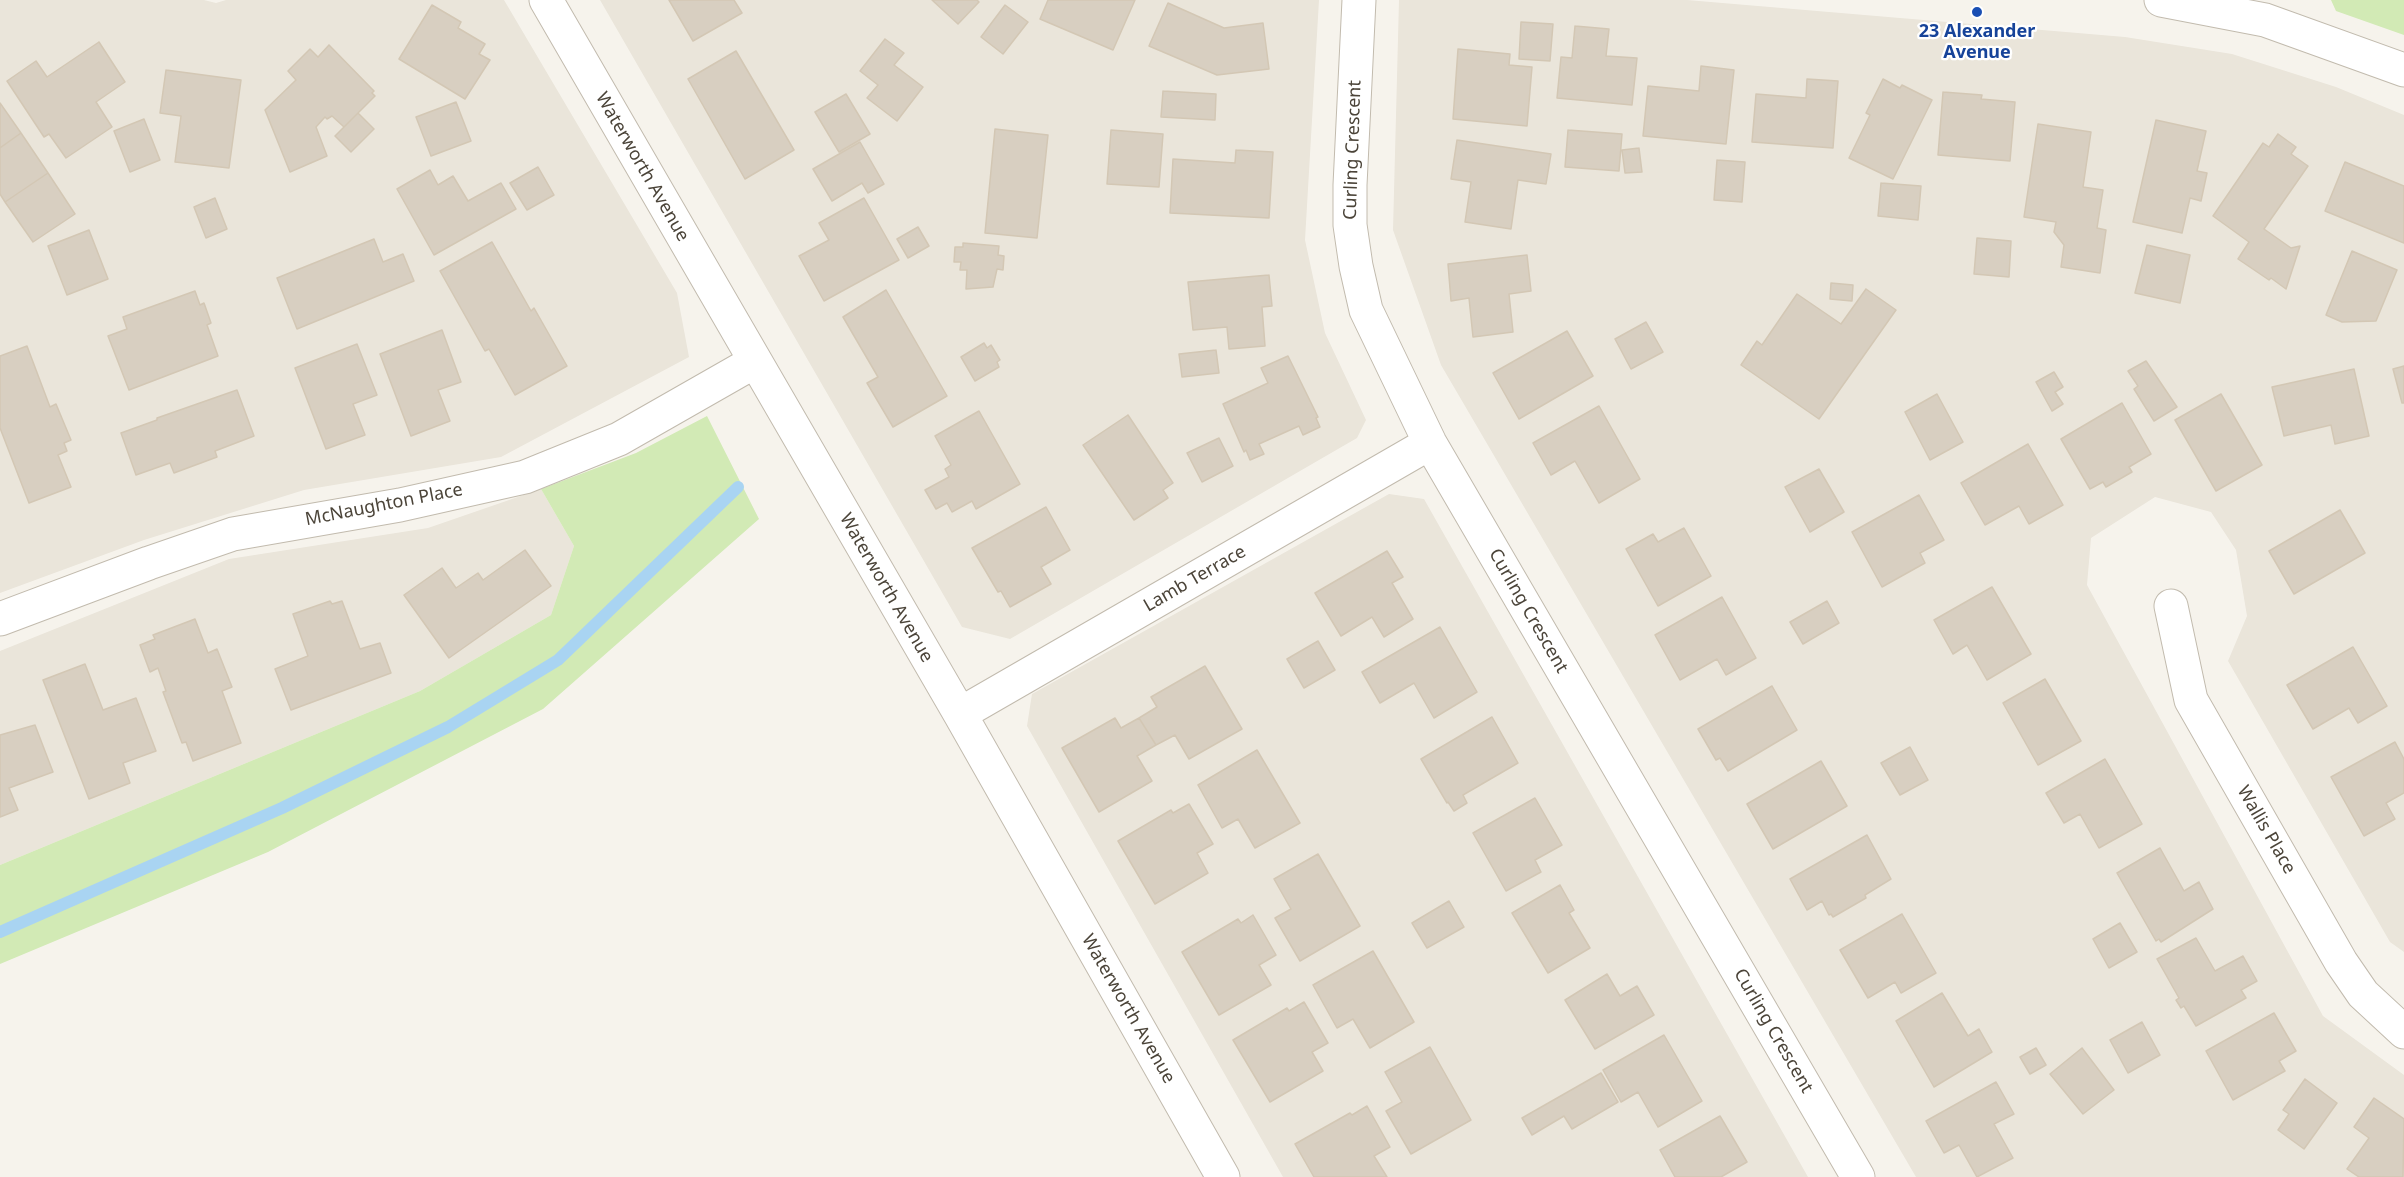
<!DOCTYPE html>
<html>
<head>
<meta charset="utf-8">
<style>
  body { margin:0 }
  canvas { display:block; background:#f6f3ec }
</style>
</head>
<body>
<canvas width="2404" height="1177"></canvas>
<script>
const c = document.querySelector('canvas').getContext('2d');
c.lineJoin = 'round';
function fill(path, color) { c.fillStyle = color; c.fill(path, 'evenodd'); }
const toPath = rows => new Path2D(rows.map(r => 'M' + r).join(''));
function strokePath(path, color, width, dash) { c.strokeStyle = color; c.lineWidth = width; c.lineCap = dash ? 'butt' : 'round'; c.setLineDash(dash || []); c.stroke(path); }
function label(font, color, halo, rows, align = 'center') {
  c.font = font + ' "Noto Sans",sans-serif'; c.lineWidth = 4.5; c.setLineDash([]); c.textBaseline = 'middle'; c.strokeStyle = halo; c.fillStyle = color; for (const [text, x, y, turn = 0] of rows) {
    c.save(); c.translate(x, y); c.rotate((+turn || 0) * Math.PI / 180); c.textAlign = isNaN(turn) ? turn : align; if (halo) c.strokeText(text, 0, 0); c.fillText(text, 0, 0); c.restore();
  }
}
const residential = toPath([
  [0,0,204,0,216,3,226,0,504,0,677,293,689,357,501,457,304,490,144,540,0,593],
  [600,0,1319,0,1305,240,1325,333,1366,420,1357,438,1010,639,962,627],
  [1399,0,1687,0,2125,37,2232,54,2336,87,2404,115,2404,952,2390,942,2228,661,2247,616,2236,550,2211,512,2155,497,2091,538,2087,585,2323,1016,2404,1075,2404,1177,1916,1177,1441,365,1393,230],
  [541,489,574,546,551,615,420,691,0,865,0,651,229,559,428,528],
  [1389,494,1424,499,1808,1177,1283,1177,1027,726,1032,694]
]);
const green = toPath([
  [2331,0,2404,0,2404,35,2336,11],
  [707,416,759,519,543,709,268,852,0,964,0,865,420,691,551,615,574,546,541,489,636,453]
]);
const stream = toPath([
  [0,932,282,808,448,727,558,660,738,487]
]);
const building = toPath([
  [669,0,734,0,742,13,693,41,669,0],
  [932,0,977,0,979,2,958,24,932,0],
  [1048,0,1135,0,1113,50,1040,19,1048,0],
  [1168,3,1224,28,1263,23,1269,69,1217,75,1149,46,1168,3],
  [432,5,461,22,458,28,485,44,479,54,490,60,465,99,399,59,432,5],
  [1005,5,1028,22,1003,54,981,37,1005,5],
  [1521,22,1553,24,1550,61,1519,59,1521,22],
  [1575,26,1609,29,1606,56,1637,58,1632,105,1557,98,1561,57,1572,58,1575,26],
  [885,39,904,53,894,65,923,87,897,121,867,98,878,85,860,71,885,39],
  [99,42,125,82,96,102,112,127,66,158,49,134,44,137,7,81,36,61,47,77,99,42],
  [329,45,374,91,372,93,375,96,344,127,332,116,327,119,325,117,316,127,327,156,290,172,265,110,296,80,288,71,310,49,318,57,329,45],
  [1458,49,1510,54,1509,65,1532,67,1527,126,1453,119,1458,49],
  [736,51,794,150,745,179,688,79,736,51],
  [1701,66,1734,70,1726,144,1643,136,1648,86,1699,91,1701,66],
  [166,70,241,80,229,168,175,162,181,116,160,113,166,70],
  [1807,79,1838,81,1833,148,1752,142,1756,94,1806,98,1807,79],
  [1883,79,1900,88,1902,85,1932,100,1893,179,1849,158,1870,115,1866,113,1883,79],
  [1163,91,1216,94,1215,120,1161,117,1163,91],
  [1943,92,1982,95,1981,99,2015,102,2010,161,1938,155,1943,92],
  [846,94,870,134,839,152,815,112,846,94],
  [456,102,471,141,431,156,416,117,456,102],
  [0,103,21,133,0,148,0,103],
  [358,113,374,129,351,152,335,136,358,113],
  [144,119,160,160,130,172,114,131,144,119],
  [2156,120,2206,131,2197,171,2207,173,2201,201,2190,198,2182,233,2133,222,2156,120],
  [2038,124,2091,132,2083,187,2103,190,2097,228,2106,230,2100,273,2061,267,2064,245,2054,232,2056,222,2024,217,2038,124],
  [995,129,1048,135,1037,238,985,233,995,129],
  [1111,130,1163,134,1159,187,1107,184,1111,130],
  [1568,130,1622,134,1619,171,1565,167,1568,130],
  [21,133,48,173,5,202,0,194,0,148,21,133],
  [2278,134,2296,147,2291,154,2308,166,2264,229,2291,248,2300,246,2286,289,2271,278,2269,280,2238,259,2249,242,2213,216,2263,143,2269,147,2278,134],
  [1457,140,1551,154,1546,184,1518,180,1511,229,1465,222,1471,182,1451,179,1457,140],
  [860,142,884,184,868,193,862,183,832,201,813,169,860,142],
  [1639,148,1642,172,1625,173,1622,150,1639,148],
  [1236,150,1273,152,1269,218,1170,213,1173,159,1235,163,1236,150],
  [1717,160,1745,162,1742,202,1714,200,1717,160],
  [2345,162,2404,186,2404,243,2325,211,2345,162],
  [538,167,554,195,527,210,510,183,538,167],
  [430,170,438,185,453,176,468,201,501,183,516,209,434,255,397,189,430,170],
  [48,173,75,214,33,242,5,202,48,173],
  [1881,183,1921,186,1918,220,1878,216,1881,183],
  [215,198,227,229,206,238,194,207,215,198],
  [864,198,899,260,824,301,799,256,829,240,819,223,864,198],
  [918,227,929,246,908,258,897,239,918,227],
  [89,230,108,279,67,295,48,246,89,230],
  [1977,238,2011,241,2009,277,1974,274,1977,238],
  [374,239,383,262,403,254,414,281,297,329,277,278,374,239],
  [492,242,531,311,534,308,567,366,515,395,489,349,485,351,440,271,492,242],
  [963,243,999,246,998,255,1004,256,1003,270,997,269,993,287,966,289,967,270,960,270,961,262,954,262,955,247,963,247,963,243],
  [2147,245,2190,255,2180,303,2135,293,2147,245],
  [2352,251,2397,270,2376,321,2342,322,2326,315,2352,251],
  [1527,255,1531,291,1509,294,1513,332,1473,337,1469,298,1451,301,1448,264,1527,255],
  [1269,275,1272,306,1262,307,1265,346,1229,349,1227,327,1193,330,1188,282,1269,275],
  [1831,283,1853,285,1852,301,1830,299,1831,283],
  [1866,289,1896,310,1819,419,1741,365,1757,341,1762,345,1797,294,1841,324,1866,289],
  [886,290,947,396,893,427,867,383,878,377,843,317,886,290],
  [195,291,200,305,204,303,211,323,207,325,218,356,129,390,108,336,127,329,123,317,195,291],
  [1646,322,1663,352,1631,369,1615,339,1646,322],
  [442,330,461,382,438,390,450,421,411,436,380,354,442,330],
  [1567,331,1593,376,1519,419,1493,373,1567,331],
  [984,343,987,348,991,345,1000,360,997,362,999,367,975,381,961,357,984,343],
  [357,344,377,395,353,404,365,435,326,449,295,368,357,344],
  [27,346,50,407,56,404,71,440,64,443,67,451,58,455,71,487,29,503,0,428,0,356,27,346],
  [1216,350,1219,373,1182,377,1179,354,1216,350],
  [1288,356,1318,417,1316,418,1320,427,1303,435,1299,426,1259,444,1264,454,1250,460,1246,450,1244,452,1223,404,1268,383,1261,368,1288,356],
  [2146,361,2177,407,2154,421,2134,389,2138,386,2128,371,2146,361],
  [2404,366,2404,403,2402,403,2393,369,2404,366],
  [2354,369,2369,436,2335,444,2331,425,2284,436,2272,387,2354,369],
  [2054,372,2063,387,2055,392,2063,404,2052,411,2036,382,2054,372],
  [237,390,254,436,215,451,217,457,174,473,170,463,136,475,121,433,157,420,157,418,237,390],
  [1937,394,1963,442,1930,460,1905,412,1937,394],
  [2221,394,2262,465,2216,491,2175,420,2221,394],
  [2122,403,2151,454,2129,467,2132,472,2106,487,2103,482,2090,489,2061,439,2122,403],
  [1599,406,1640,479,1599,503,1575,461,1551,475,1533,443,1599,406],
  [979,411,1020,484,976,509,972,501,952,512,947,503,936,509,925,490,949,477,945,469,951,465,935,436,979,411],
  [1128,415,1173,483,1163,490,1168,498,1134,520,1083,445,1128,415],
  [1219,438,1233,466,1202,482,1187,453,1219,438],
  [2028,444,2063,505,2029,524,2019,506,1985,525,1961,483,2028,444],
  [1819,469,1844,512,1810,532,1785,487,1819,469],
  [1919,495,1944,540,1920,553,1925,563,1882,587,1852,532,1919,495],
  [1046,507,1070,550,1041,567,1051,584,1010,607,1001,591,998,592,972,548,1046,507],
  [2340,510,2365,553,2294,594,2269,551,2340,510],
  [1684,528,1711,576,1658,606,1626,549,1653,534,1658,542,1684,528],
  [525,550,551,586,449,658,404,595,442,568,456,588,478,573,483,580,525,550],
  [1387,551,1403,577,1392,583,1413,619,1384,637,1372,617,1341,636,1315,593,1387,551],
  [1992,587,2031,654,1987,680,1967,645,1953,654,1934,620,1992,587],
  [1722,597,1756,658,1726,675,1717,659,1680,680,1655,635,1722,597],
  [330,601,332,604,342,601,360,649,380,643,391,673,291,710,275,669,308,656,293,614,330,601],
  [1827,601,1839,623,1803,644,1790,622,1827,601],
  [195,619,208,653,217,649,232,687,222,691,241,743,193,761,186,742,182,743,163,692,166,691,158,668,150,672,140,645,155,639,153,635,195,619],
  [1440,627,1477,692,1434,718,1414,683,1380,703,1362,672,1440,627],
  [1318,641,1335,670,1304,688,1287,659,1318,641],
  [2353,647,2387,706,2358,723,2349,708,2313,729,2287,685,2353,647],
  [85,664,103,710,136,698,156,751,123,763,130,783,89,799,43,680,85,664],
  [1205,666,1242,729,1189,759,1175,735,1156,745,1139,718,1157,707,1151,697,1205,666],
  [2045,679,2081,741,2038,765,2003,703,2045,679],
  [1772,686,1797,730,1728,771,1720,758,1716,760,1698,729,1772,686],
  [1492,717,1518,763,1463,795,1467,803,1454,811,1448,802,1447,803,1421,759,1492,717],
  [1115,718,1121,728,1139,718,1156,745,1137,756,1152,781,1099,812,1062,748,1115,718],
  [35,725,53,772,9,788,18,810,0,817,0,735,35,725],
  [2395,742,2404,759,2404,793,2386,803,2395,819,2364,836,2331,777,2395,742],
  [1910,747,1928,780,1900,795,1881,763,1910,747],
  [1257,750,1300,823,1255,848,1238,819,1222,828,1198,785,1257,750],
  [2105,759,2142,824,2099,848,2080,814,2064,823,2046,793,2105,759],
  [1821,761,1847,806,1773,849,1747,804,1821,761],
  [1535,798,1562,845,1535,860,1541,872,1506,891,1473,833,1535,798],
  [1189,804,1213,844,1197,853,1208,873,1155,904,1118,841,1171,810,1173,813,1189,804],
  [1867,835,1891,879,1865,895,1866,898,1833,917,1831,914,1829,915,1822,901,1807,910,1790,879,1867,835],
  [2160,848,2184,891,2199,882,2213,909,2161,942,2159,939,2156,941,2117,873,2160,848],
  [1318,854,1360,926,1300,961,1275,918,1291,909,1274,879,1318,854],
  [1560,885,1574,910,1569,913,1590,948,1548,973,1512,913,1560,885],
  [1449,901,1464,927,1427,948,1412,923,1449,901],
  [1902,914,1936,973,1901,993,1895,982,1868,998,1840,950,1902,914],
  [1253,915,1276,955,1259,965,1271,985,1219,1015,1182,952,1238,919,1241,923,1253,915],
  [2120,923,2137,952,2109,968,2093,939,2120,923],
  [2196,938,2215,971,2243,956,2257,981,2241,990,2246,998,2196,1026,2184,1006,2181,1008,2176,1000,2179,998,2157,959,2196,938],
  [1373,951,1414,1022,1370,1048,1353,1019,1337,1028,1313,985,1373,951],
  [1607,974,1620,996,1637,986,1654,1015,1595,1049,1565,1000,1607,974],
  [1942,993,1968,1036,1979,1029,1992,1052,1934,1087,1896,1021,1942,993],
  [1304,1002,1328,1043,1312,1052,1323,1071,1270,1102,1233,1040,1287,1008,1289,1011,1304,1002],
  [2274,1013,2296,1051,2279,1061,2285,1071,2233,1100,2206,1051,2274,1013],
  [2142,1022,2160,1055,2128,1073,2110,1040,2142,1022],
  [1664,1035,1702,1101,1658,1127,1638,1092,1621,1102,1603,1070,1664,1035],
  [1430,1047,1471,1120,1411,1154,1386,1111,1402,1102,1385,1072,1430,1047],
  [2036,1048,2046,1065,2030,1074,2020,1057,2036,1048],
  [2082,1048,2114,1090,2083,1114,2050,1074,2082,1048],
  [1601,1073,1618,1102,1572,1129,1564,1116,1532,1135,1522,1118,1601,1073],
  [2305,1079,2337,1103,2304,1149,2278,1130,2289,1114,2283,1110,2305,1079],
  [1996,1082,2014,1114,1994,1124,2013,1158,1977,1177,1959,1145,1944,1153,1926,1121,1996,1082],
  [2374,1098,2404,1119,2403,1177,2359,1177,2347,1169,2369,1138,2354,1127,2374,1098],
  [1367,1106,1390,1147,1374,1156,1387,1177,1314,1177,1295,1144,1350,1113,1352,1115,1367,1106],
  [1720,1116,1747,1162,1721,1177,1675,1177,1660,1150,1720,1116]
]);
const minor = toPath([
  [546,0,960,714,1223,1177],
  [1359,0,1350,185,1350,225,1356,266,1366,310,1430,443,1858,1177],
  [2161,0,2265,20,2404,70],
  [2171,606,2191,700,2341,962,2363,994,2404,1032],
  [0,619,149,563,233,534,400,505,525,477,619,439,754,362],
  [960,714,1430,443]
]);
const markers = [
  [1977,12,6,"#1a4fb4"]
];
const transitNames = [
  ["23 Alexander",1977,32],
  ["Avenue",1977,53]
];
const streetNames = [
  ["Curling Crescent",1353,150,-88],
  ["Waterworth Avenue",642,167,60],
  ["McNaughton Place",384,505,-11],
  ["Lamb Terrace",1195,579,-30],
  ["Waterworth Avenue",886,588,60],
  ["Curling Crescent",1528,611,60],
  ["Wallis Place",2266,830,60],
  ["Waterworth Avenue",1128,1009,60],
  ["Curling Crescent",1773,1031,60]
];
fill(residential, '#eae5da');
fill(green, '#d2eab5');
strokePath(stream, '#a9d4f2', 12);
fill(building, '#d8cfc1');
strokePath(building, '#d3c7b4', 1.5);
strokePath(minor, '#c2bbae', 35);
strokePath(minor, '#fff', 33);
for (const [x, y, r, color] of markers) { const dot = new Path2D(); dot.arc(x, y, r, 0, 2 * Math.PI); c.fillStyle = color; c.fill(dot); strokePath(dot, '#fff', 2); }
label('bold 18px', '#164399', '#fff', transitNames);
label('18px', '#4b4439', '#fff', streetNames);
</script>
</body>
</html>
